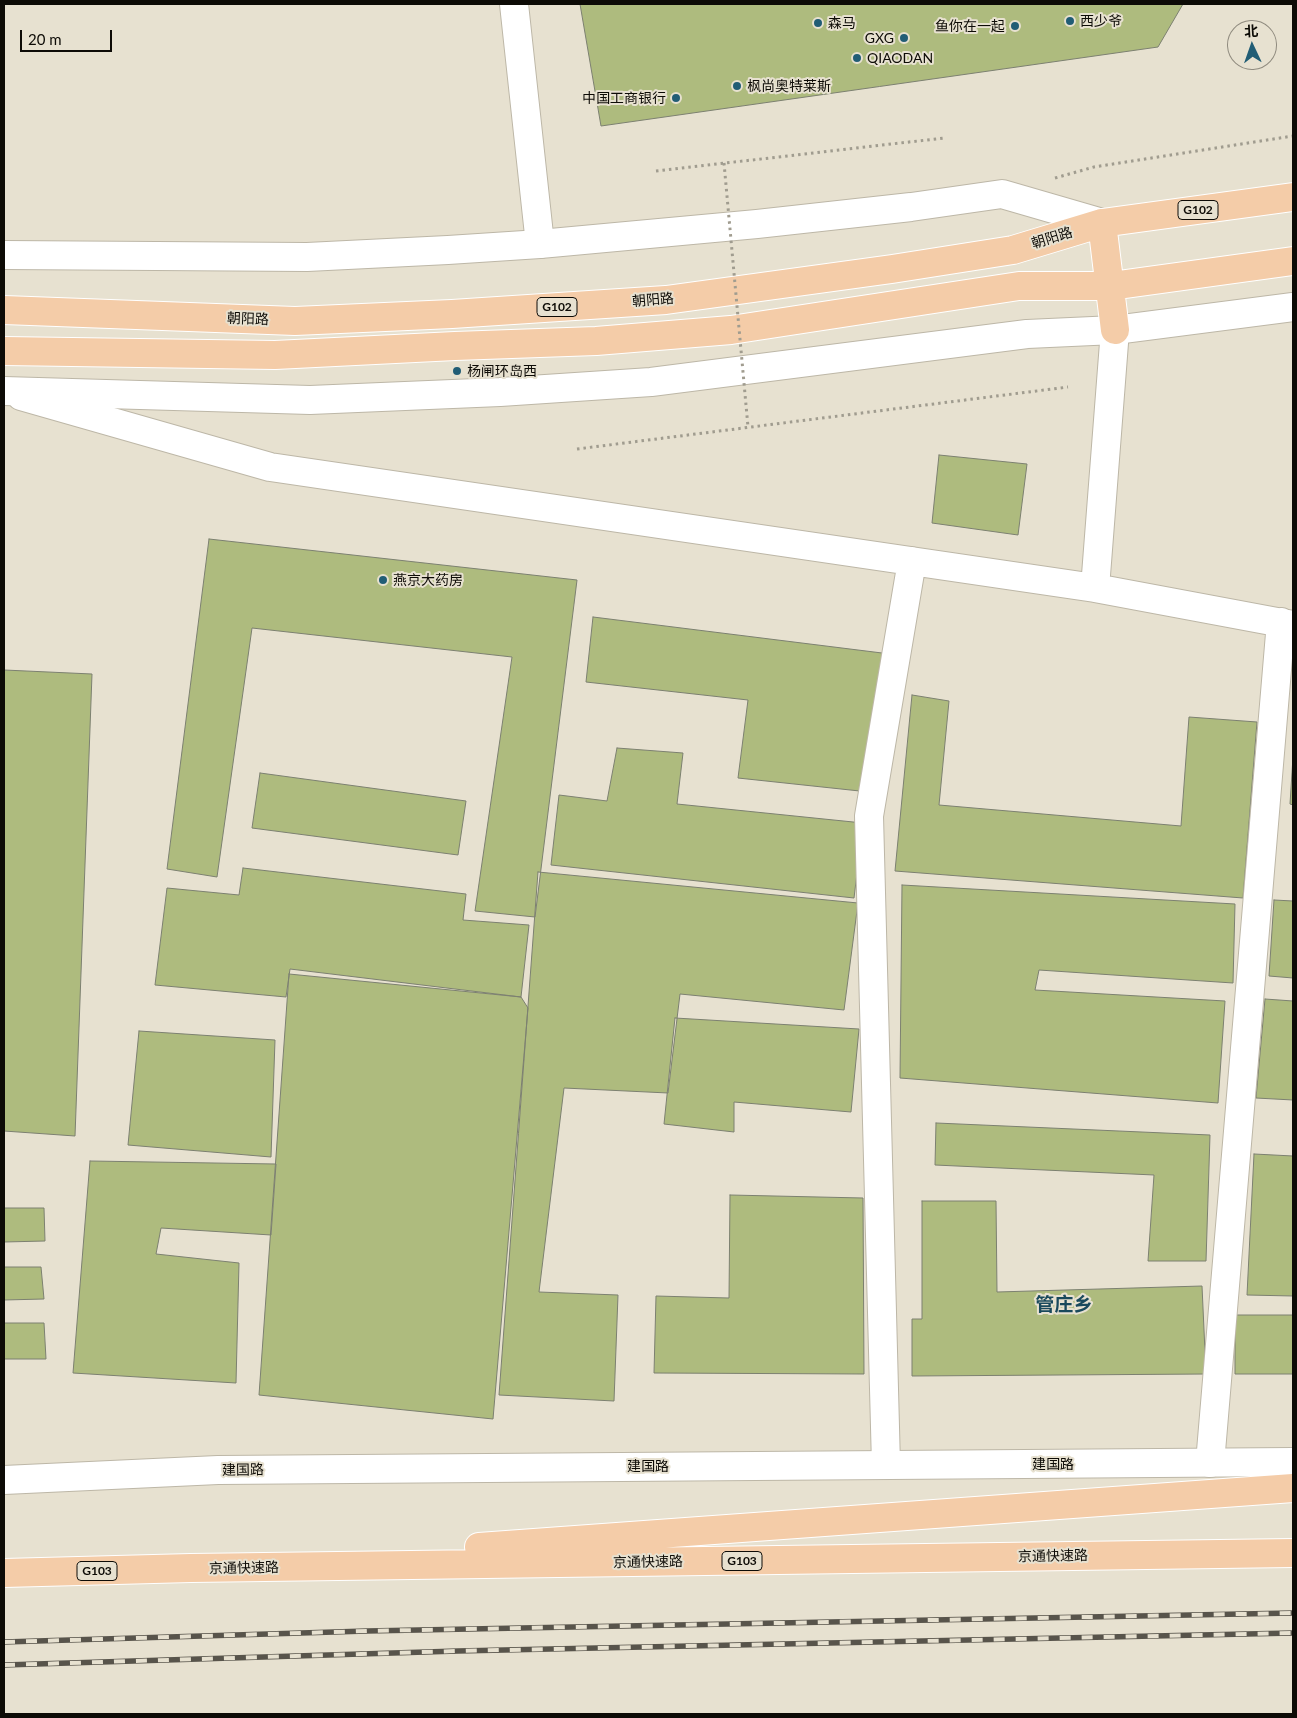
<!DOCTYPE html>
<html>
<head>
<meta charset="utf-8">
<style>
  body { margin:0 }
  #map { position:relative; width:1297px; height:1718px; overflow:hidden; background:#e7e1d0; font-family:Lato,"Noto Sans SC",sans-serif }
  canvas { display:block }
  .frame { position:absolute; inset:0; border:5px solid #0d0b06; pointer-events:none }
  .north { position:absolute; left:1227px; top:20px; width:50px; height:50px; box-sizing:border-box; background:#e7e1d0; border:1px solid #908b7f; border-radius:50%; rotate:357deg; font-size:14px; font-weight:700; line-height:20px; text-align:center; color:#0d0b06 }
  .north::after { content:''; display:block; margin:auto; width:18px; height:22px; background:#215d75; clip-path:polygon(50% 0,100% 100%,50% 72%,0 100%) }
  .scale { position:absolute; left:20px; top:30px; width:92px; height:22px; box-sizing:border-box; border:2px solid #0d0b06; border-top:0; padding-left:6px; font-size:15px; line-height:18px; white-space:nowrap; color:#0d0b06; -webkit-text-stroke:4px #e7e1d0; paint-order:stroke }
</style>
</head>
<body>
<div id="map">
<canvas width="1297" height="1718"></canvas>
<div class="frame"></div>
<div class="north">北</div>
<div class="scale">20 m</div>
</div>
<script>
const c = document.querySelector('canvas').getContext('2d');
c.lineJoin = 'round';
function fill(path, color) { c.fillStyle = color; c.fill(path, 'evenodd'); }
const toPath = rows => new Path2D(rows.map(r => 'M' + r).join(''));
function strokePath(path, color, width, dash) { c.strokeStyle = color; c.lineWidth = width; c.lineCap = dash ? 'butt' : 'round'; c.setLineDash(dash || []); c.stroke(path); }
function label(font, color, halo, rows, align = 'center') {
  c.font = font + ' Lato,"Noto Sans SC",sans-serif'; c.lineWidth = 4; c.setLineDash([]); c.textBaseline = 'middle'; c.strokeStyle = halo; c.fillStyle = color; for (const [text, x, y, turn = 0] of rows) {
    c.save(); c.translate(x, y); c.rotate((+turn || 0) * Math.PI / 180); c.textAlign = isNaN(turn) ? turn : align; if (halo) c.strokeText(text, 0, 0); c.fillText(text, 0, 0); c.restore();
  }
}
const building = toPath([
  [580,4,1183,4,1158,47,601,126,580,4],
  [939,455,1027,464,1018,535,932,523,939,455],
  [209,539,577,580,535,917,475,911,512,657,252,628,217,877,167,869,209,539],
  [593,617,890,654,869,792,738,778,748,700,586,682,593,617],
  [4,670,92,674,75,1136,4,1131,4,670],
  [912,695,949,701,939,805,1181,826,1189,717,1257,722,1243,898,895,871,912,695],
  [617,748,683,753,677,804,863,823,854,898,551,865,559,795,607,801,617,748],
  [1293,757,1293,805,1290,804,1293,757],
  [260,773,466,801,458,855,252,828,260,773],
  [243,868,466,894,463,920,529,925,521,997,290,969,286,997,155,985,167,888,239,895,243,868],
  [538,872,858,903,844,1010,680,994,668,1093,564,1088,539,1292,618,1295,614,1401,499,1395,538,872],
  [902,885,1235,904,1233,983,1039,970,1035,990,1225,1001,1218,1103,900,1078,902,885],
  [1274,900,1293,901,1293,978,1269,976,1274,900],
  [289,974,521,997,528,1008,493,1419,259,1395,289,974],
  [1265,999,1293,1001,1293,1100,1256,1098,1265,999],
  [675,1018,859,1029,851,1112,734,1102,734,1132,664,1124,675,1018],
  [139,1031,275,1040,271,1157,128,1145,139,1031],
  [936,1123,1210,1135,1206,1261,1148,1261,1154,1175,935,1165,936,1123],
  [1254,1154,1293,1156,1293,1296,1247,1295,1254,1154],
  [90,1161,276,1164,271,1235,161,1228,156,1254,239,1263,236,1383,73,1373,90,1161],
  [730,1195,863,1198,864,1374,654,1373,656,1296,729,1298,730,1195],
  [922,1201,996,1201,997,1292,1202,1286,1206,1374,912,1376,912,1319,922,1319,922,1201],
  [4,1208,44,1208,45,1241,4,1242,4,1208],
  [4,1267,41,1267,44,1299,4,1300,4,1267],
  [1235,1315,1293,1315,1293,1374,1235,1374,1235,1315],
  [4,1323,44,1323,46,1359,4,1359,4,1323]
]);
const path = toPath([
  [656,171,944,138],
  [1055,178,1094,167,1293,136],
  [577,449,1068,387]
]);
const street = toPath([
  [514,4,540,244],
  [21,396,270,467,1095,588,1293,625],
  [1095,588,1115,330],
  [1210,1463,1281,622],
  [886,1465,869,816,912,561]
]);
const secondary = toPath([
  [4,255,307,257,448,250,540,244,757,224,911,207,1002,194,1102,223],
  [4,391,310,400,500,392,651,382,1027,334,1115,330,1293,307],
  [4,1480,218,1470,1293,1462]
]);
const highway = toPath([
  [1102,223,1115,330],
  [4,310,295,321,452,314,666,300,892,269,1013,250,1102,223,1293,197],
  [4,351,275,355,455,346,596,341,731,330,1019,286,1111,286,1293,261],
  [479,1547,1293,1488],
  [4,1573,191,1568,1293,1553]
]);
const rail = toPath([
  [4,1642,367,1631,1293,1613],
  [4,1665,458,1651,1293,1633]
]);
const pathBridge = toPath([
  [724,163,748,427]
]);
const markers = [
  [1070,21,5,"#215d75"],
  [818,23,5,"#215d75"],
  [1015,26,5,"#215d75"],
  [904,38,5,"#215d75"],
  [857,58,5,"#215d75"],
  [737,86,5,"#215d75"],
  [676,98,5,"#215d75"],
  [457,371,5,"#215d75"],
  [383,580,5,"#215d75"]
];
const shields = [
  [1198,210,40],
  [557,307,40],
  [742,1561,40],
  [97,1571,40]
];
const shieldNames = [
  ["G102",1198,210],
  ["G102",557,307],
  ["G103",742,1561],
  ["G103",97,1571]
];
const poiNames = [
  ["西少爷",1080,21],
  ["森马",828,23],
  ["鱼你在一起",1005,26,"right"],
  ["GXG",894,38,"right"],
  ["QIAODAN",867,58],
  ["枫尚奥特莱斯",747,86],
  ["中国工商银行",666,98,"right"],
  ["杨闸环岛西",467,371],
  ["燕京大药房",393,580]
];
const streetNames = [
  ["朝阳路",1052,238,-17],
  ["朝阳路",653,300,-5],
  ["朝阳路",248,319,2],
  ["建国路",1053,1464],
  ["建国路",648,1466],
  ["建国路",243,1470,-1],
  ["京通快速路",1053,1556,-1],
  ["京通快速路",648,1562,-1],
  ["京通快速路",244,1568,-1]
];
const districtNames = [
  ["管庄乡",1064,1305]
];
fill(building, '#aebb7e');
strokePath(building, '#7c8070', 1);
strokePath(street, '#bdb7a7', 30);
strokePath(secondary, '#bdb7a7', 30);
strokePath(highway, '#fff', 30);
strokePath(path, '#a09c8f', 3, [2.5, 4]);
strokePath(street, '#fff', 28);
strokePath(secondary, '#fff', 28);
strokePath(highway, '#f4cca8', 28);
strokePath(rail, '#58544b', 5.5);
strokePath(rail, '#e7e1d0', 4, [11]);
strokePath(pathBridge, '#a09c8f', 3, [2.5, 4]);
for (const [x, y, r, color] of markers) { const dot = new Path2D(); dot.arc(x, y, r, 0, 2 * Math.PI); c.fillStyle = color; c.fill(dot); strokePath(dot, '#e7e1d0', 2); }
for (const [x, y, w] of shields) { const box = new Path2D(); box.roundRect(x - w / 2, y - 9.5, w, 19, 4); c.fillStyle = '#e7e1d0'; c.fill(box); strokePath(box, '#0d0b06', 1); }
label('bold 12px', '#0d0b06', null, shieldNames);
label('14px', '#0d0b06', '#e7e1d0', poiNames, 'left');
label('14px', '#0d0b06', '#e7e1d0', streetNames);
label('bold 19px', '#19495c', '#e7e1d0', districtNames);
</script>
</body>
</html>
